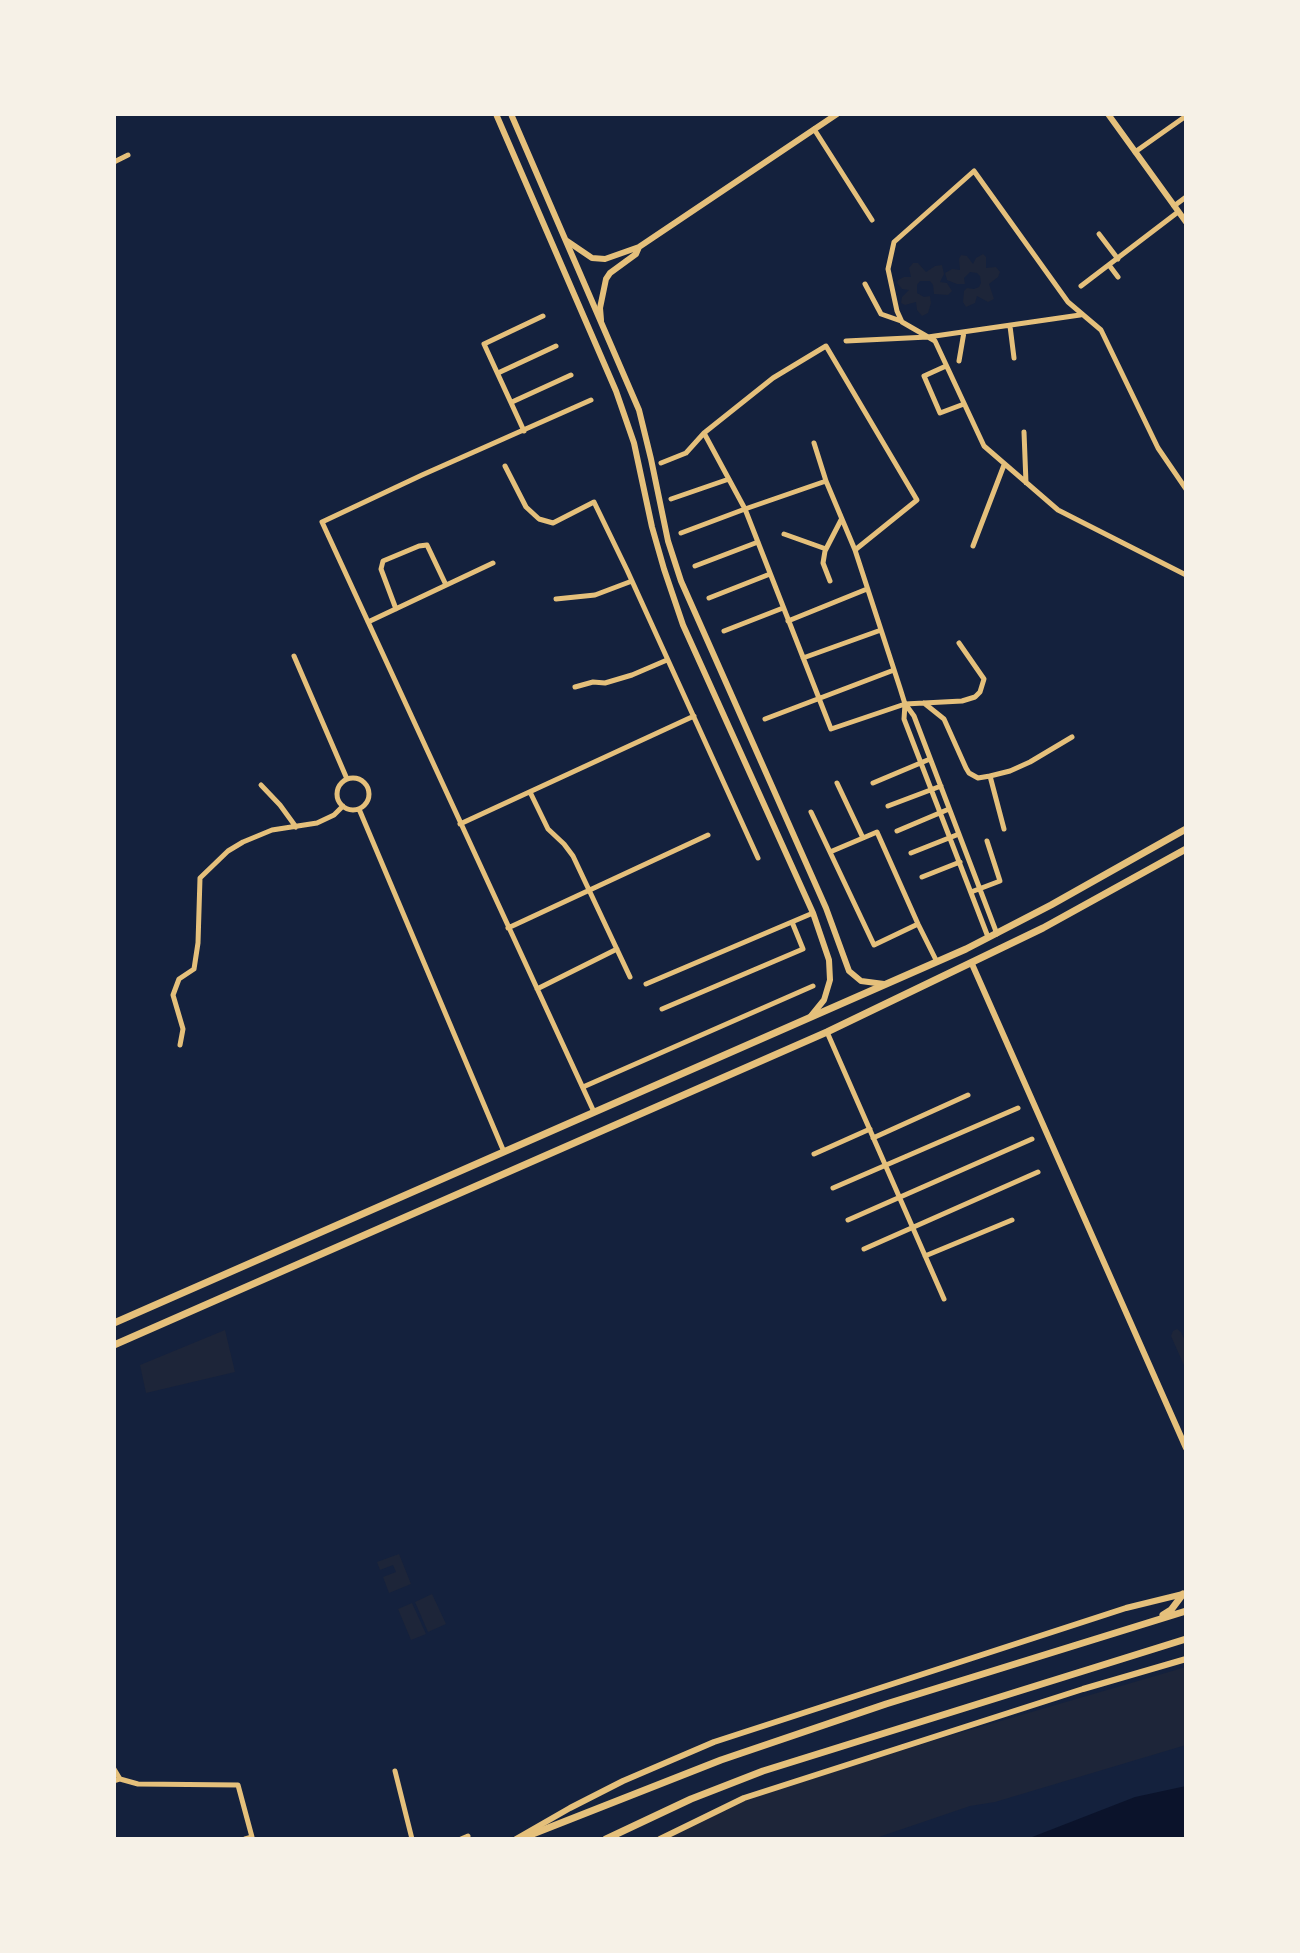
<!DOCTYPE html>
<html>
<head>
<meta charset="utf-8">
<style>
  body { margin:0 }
  #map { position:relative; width:1300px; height:1953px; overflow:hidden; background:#14213d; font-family:"Noto Serif",serif }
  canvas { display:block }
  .frame { position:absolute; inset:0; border:116px solid #f6f1e7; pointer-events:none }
</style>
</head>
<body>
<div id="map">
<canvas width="1300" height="1953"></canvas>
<div class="frame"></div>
</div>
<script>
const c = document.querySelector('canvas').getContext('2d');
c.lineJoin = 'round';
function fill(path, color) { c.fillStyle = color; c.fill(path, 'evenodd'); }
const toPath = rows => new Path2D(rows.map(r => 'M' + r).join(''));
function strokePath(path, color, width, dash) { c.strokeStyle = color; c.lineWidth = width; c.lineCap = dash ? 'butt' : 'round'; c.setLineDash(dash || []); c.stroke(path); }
const green = toPath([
  [983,254,986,257,986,268,996,267,1000,272,998,277,989,284,994,299,988,302,977,296,975,303,966,307,963,302,964,291,967,288,974,289,979,287,981,283,980,276,977,273,970,272,964,278,965,284,957,284,947,280,945,273,952,269,960,270,959,259,961,255,967,256,973,264,976,258],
  [913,263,918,263,926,272,935,266,942,265,944,274,940,282,947,283,952,291,948,295,934,294,933,285,930,281,920,281,917,285,917,293,924,297,930,296,931,303,928,313,922,316,917,310,916,302,905,305,901,303,902,297,909,290,902,289,897,283,898,280,904,277,911,277,909,268],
  [1177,1329,1181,1332,1186,1343,1186,1370,1171,1336,1173,1331],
  [225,1330,235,1372,146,1393,140,1365],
  [399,1554,411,1584,389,1593,383,1577,396,1572,393,1565,380,1570,377,1562],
  [432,1594,446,1624,428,1632,415,1602],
  [412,1603,426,1634,411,1640,398,1609],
  [1186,1667,1186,1745,995,1802,970,1806,873,1839,649,1839,733,1803,932,1741]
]);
const water = toPath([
  [1186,1786,1186,1839,1027,1839,1135,1797]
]);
const minor = toPath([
  [814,129,872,220],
  [1135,152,1186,116],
  [114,162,128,155],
  [1174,206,1186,197],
  [1099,234,1118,259],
  [1109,265,1118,277],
  [865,284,881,314,901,321],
  [1081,286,1178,212],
  [1010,326,1014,358],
  [846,341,928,337,1080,315],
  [959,361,964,332],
  [946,366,924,376,940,413,964,404],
  [498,373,556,346],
  [591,400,422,475,322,522,594,1112],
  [512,402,571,375],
  [524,431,484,344,543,316],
  [1024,432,1026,483],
  [814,443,826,481],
  [661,463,686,453,704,433],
  [505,466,526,507,539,519,553,523,594,502,627,570,758,858],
  [1186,489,1158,448,1101,330,1068,302,974,171,894,242,888,269,897,311,902,322,935,341,984,446,1058,510,1186,575],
  [671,499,729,479],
  [681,533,745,509,831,729,905,704,962,701,975,697,980,692,984,679,959,643],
  [784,534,826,549],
  [973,546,1004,465],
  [855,550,917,500,826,346,773,378,704,433,745,509,826,481,855,550,900,688,905,704,904,719,988,937],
  [695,566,758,542],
  [830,581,823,563,825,551,841,520],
  [709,598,770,574],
  [556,599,595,595,632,581],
  [396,609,381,569,383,561,419,546,427,545,446,585],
  [788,621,867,589],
  [368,622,493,563],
  [724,631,783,608],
  [294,656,347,779],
  [803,658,881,630],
  [575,687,593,682,605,683,632,675,667,660],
  [924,703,944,719,966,768,969,773,978,778,990,776,1010,771,1030,762,1072,737],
  [906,705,914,716,997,934],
  [765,719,894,670],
  [990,776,1004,829],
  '337 794a16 16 0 1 1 32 0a16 16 0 1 1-32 0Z',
  [837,783,863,838,877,832,918,924,937,962],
  [873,783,930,759],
  [261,785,280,805,296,827],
  [530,792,548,829,564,844,573,856,630,977],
  [888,806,941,786],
  [359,809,504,1152],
  [811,812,874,945,918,924],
  [460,824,694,716],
  [897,831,949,809],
  [830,852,863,838],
  [911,853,959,834],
  [922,877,960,862],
  [971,892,1000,881,987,841],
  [508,928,708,835],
  [646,984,813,913],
  [537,989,617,949],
  [662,1009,803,949,792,922],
  [827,1032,944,1299],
  [180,1045,183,1029,173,995,179,979,194,969,198,943,200,878,228,851,243,842,272,830,317,823,334,815,343,806],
  [583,1087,813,986],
  [873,1138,968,1095],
  [814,1154,870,1129],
  [833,1188,1018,1108],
  [848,1220,1032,1139],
  [864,1249,1038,1172],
  [925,1256,1012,1220],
  [114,1769,120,1779],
  [395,1771,412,1839],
  [114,1781,120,1779,138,1784,238,1785,252,1837,245,1839],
  [461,1839,468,1836]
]);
const tertiary = toPath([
  [1108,114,1186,222],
  [567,241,592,258,605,259,639,247,837,114],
  [601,320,600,308,606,279,610,273,636,254,639,247],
  [972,964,1186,1448],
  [516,1839,570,1808,623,1781,714,1742,1126,1608,1183,1594],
  [660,1839,744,1798,1083,1689,1186,1659]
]);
const secondary = toPath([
  [496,114,616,391,634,443,652,527,664,569,683,625,813,913,829,960,830,980,824,1000,811,1016],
  [511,114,639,410,651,459,668,541,681,581,826,908,849,971,861,981,884,984]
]);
const primary = toPath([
  [114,1323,966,949,1051,905,1186,829],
  [114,1345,827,1032,1043,928,1186,849],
  [1163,1615,1171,1610,1183,1594],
  [520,1839,721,1760,886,1704,1186,1611],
  [606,1839,691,1799,763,1771,1186,1639]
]);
fill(green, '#1d2539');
fill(water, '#0b132b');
strokePath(minor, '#e5c07b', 5);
strokePath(tertiary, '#e5c07b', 6);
strokePath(secondary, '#e5c07b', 6);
strokePath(primary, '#e5c07b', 7);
</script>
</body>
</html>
